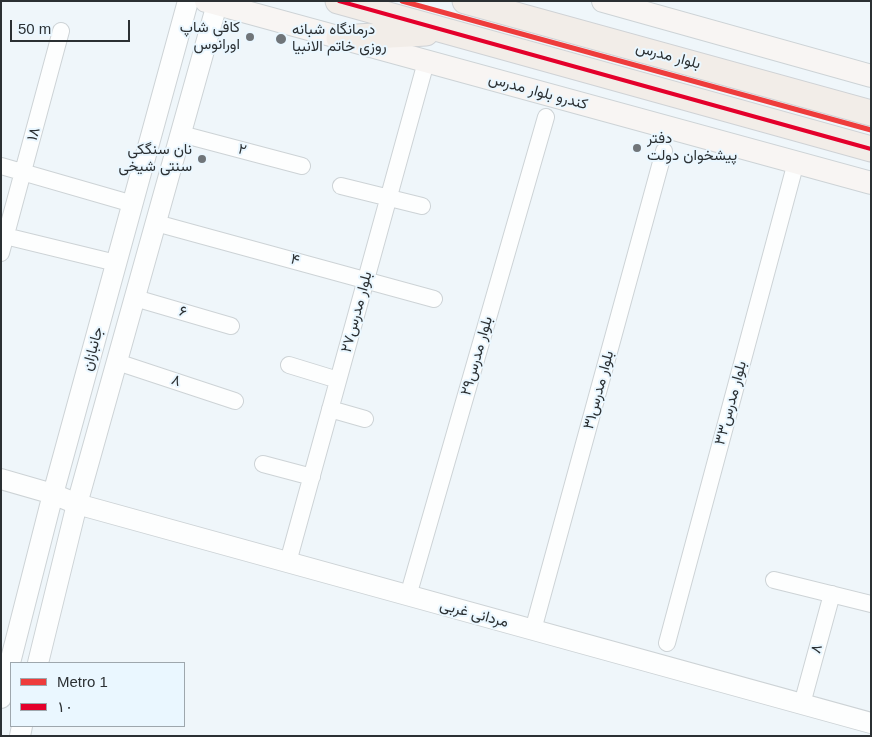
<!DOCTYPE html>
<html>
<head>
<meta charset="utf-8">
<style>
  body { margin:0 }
  #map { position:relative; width:872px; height:737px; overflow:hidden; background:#eff6fa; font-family:Arial,sans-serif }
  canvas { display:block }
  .frame { position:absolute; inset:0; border:2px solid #2b3033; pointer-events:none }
  .legend { position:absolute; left:10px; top:662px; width:175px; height:65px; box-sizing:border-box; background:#eaf7ff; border:1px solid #9ea7ad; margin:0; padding:6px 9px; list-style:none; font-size:15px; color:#2b3033 }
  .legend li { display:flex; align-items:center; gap:10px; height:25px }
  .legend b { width:25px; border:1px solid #9ea7ad }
  .scale { position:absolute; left:10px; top:20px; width:120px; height:22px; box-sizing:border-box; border:2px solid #2b3033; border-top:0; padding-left:6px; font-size:15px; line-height:18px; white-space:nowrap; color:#2b3033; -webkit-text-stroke:4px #eaf7ff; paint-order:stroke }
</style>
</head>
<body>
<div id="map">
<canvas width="872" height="737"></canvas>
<div class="frame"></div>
<ul class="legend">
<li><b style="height:6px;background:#ee3c3c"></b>Metro 1</li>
<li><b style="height:6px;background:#e4002b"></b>۱۰</li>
</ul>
<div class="scale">50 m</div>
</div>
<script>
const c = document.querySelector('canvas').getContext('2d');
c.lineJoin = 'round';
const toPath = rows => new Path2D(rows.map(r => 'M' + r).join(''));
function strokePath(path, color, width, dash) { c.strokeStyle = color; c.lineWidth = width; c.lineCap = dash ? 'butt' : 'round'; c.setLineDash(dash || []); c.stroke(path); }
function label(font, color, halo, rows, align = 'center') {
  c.font = font + ' Arial,Vazirmatn,sans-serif'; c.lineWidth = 4; c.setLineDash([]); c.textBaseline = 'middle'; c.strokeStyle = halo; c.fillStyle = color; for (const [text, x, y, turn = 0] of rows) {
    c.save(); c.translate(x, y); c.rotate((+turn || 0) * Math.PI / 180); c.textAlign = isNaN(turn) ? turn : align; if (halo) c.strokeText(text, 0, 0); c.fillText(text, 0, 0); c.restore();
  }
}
const minor = toPath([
  [181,134,302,166],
  [1,166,133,204],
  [341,186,422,206],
  [156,223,434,299],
  [1,235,116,263],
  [1,253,61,31],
  [135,298,231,326],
  [117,362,235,401],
  [289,365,338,380],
  [330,409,365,419],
  [263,464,312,477],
  [288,562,426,62],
  [774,580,871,604],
  [408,596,546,117],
  [533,630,664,151],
  [667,643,796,162],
  [802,704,832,594]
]);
const tertiary = toPath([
  [1,479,53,494,77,504,871,723],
  [38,663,77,504,217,4],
  [1,698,53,494,188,1],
  [20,736,22,726]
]);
const secondary = toPath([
  [206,1,871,183],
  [603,1,871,76]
]);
const primary = toPath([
  [338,1,871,149],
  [465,1,871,113],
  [339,38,426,33]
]);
const bus1 = toPath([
  [339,1,871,149]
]);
const metro1 = toPath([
  [402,1,871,130]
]);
const markers = [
  [250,37,5,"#707579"],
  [281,39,6,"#707579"],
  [637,148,5,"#707579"],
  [202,159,5,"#707579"]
];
const poiNames = [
  ["کافی شاپ",240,28],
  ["اورانوس",240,45],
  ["درمانگاه شبانه",292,30,"left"],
  ["روزی خاتم الانبیا",292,47,"left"],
  ["دفتر",647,139,"left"],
  ["پیشخوان دولت",647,156,"left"],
  ["نان سنگکی",192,150],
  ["سنتی شیخی",192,167]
];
const streetNames = [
  ["بلوار مدرس",668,56,15],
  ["کندرو بلوار مدرس",538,92,15],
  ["۱۸",34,134,-75],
  ["۲",242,150,15],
  ["۴",295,260,15],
  ["۶",183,312,16],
  ["بلوار مدرس۲۷",357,312,-75],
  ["جانبازان",93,349,-75],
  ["۲۹بلوار مدرس",477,356,-74],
  ["۸",176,381,18],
  ["بلوار مدرس۳۱",599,390,-75],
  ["بلوار مدرس۳۳",731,403,-75],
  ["مردانی غربی",474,614,15],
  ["۸",817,649,-75]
];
strokePath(minor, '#cdd3d6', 18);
strokePath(tertiary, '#cdd3d6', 22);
strokePath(secondary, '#cdd3d6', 24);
strokePath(primary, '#cfd2d5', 27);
strokePath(minor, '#fdfefe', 16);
strokePath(tertiary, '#fdfefe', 20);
strokePath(secondary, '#f8f5f3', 22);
strokePath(primary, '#f2ede8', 25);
strokePath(bus1, '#e4002b', 4);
strokePath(metro1, '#ee3c3c', 5);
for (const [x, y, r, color] of markers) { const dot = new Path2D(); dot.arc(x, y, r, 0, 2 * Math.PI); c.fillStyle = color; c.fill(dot); strokePath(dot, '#eaf7ff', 2); }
label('15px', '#2b3033', '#eaf7ff', poiNames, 'right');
label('15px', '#2b3033', '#eaf7ff', streetNames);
</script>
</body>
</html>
